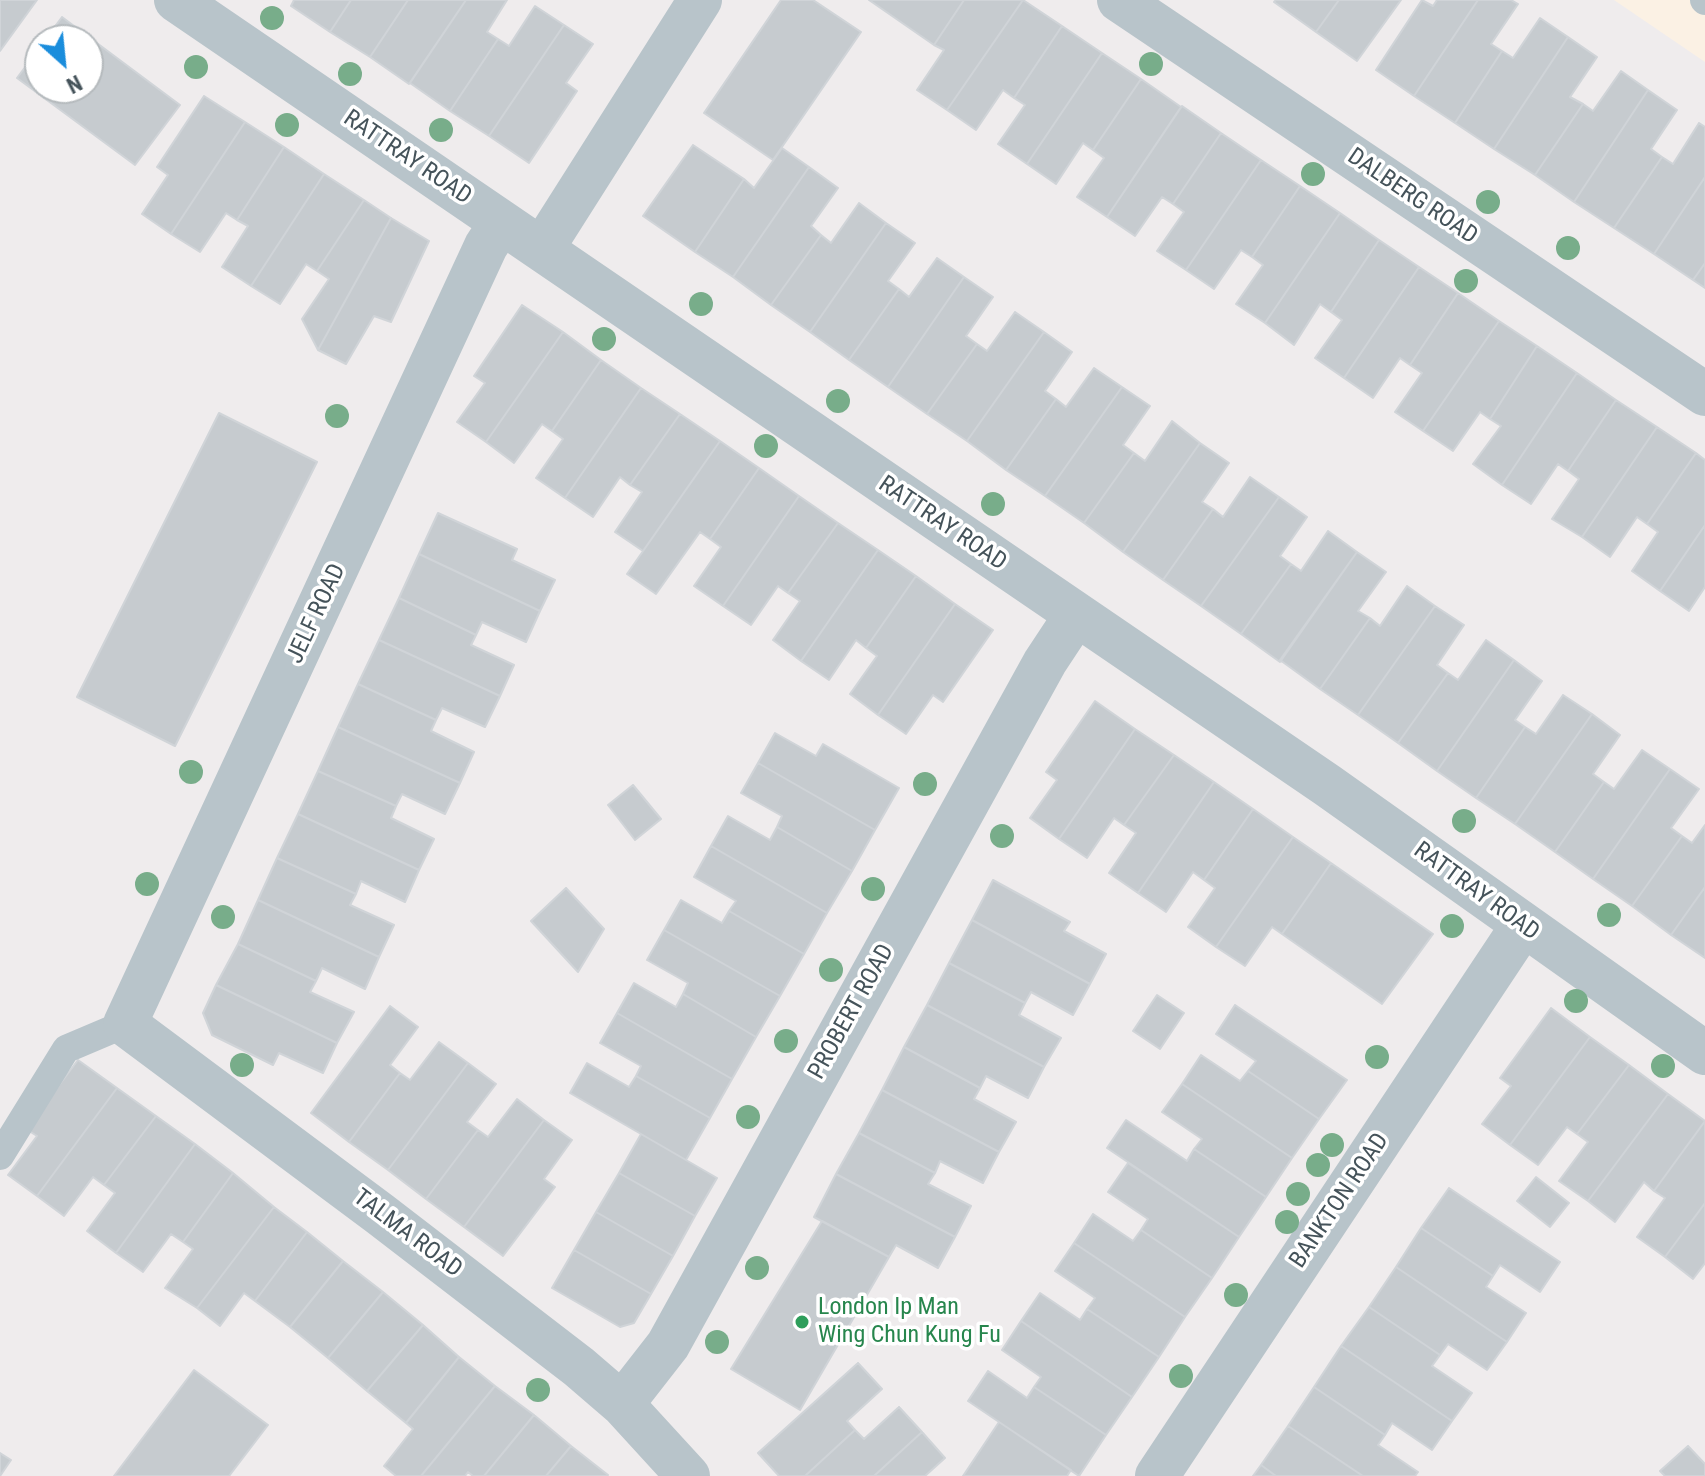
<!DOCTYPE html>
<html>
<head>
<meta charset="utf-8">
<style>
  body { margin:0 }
  #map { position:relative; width:1705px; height:1476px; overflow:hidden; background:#efeced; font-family:"Roboto Condensed",sans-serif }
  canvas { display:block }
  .north { position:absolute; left:24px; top:24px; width:80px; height:80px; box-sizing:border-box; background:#fff; border:2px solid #b5babd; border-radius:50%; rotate:153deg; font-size:22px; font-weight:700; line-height:32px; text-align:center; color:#45535a }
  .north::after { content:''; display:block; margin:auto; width:28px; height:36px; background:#1a8ddc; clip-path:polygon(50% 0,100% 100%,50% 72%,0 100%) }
</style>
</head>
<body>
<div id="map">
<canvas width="1705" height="1476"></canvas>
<div class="north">N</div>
</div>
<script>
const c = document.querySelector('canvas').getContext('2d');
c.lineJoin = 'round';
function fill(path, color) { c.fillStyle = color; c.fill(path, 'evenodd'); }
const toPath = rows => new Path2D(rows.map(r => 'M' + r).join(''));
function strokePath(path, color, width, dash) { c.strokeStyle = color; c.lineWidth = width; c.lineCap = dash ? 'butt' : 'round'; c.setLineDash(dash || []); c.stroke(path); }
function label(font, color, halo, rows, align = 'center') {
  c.font = font + ' "Roboto Condensed",sans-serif'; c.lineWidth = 7; c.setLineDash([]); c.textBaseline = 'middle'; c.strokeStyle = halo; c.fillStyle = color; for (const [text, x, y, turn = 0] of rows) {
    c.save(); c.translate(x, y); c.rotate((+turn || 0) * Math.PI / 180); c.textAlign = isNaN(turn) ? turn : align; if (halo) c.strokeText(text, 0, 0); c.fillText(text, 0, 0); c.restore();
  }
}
const commercial = toPath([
  [1614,0,1705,0,1705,62]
]);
const building = toPath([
  [0,0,37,0,0,51,0,0],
  [294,0,351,0,330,32,291,6,294,0],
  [351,0,408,0,370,57,330,32,351,0],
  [408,0,466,0,409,84,370,57,408,0],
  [466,0,507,0,487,32,498,39,450,111,410,83,466,0],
  [781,0,813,0,861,32,773,160,704,113,781,0],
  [869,0,964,0,934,45,869,0],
  [964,0,1023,0,947,110,917,90,944,50,934,45,964,0],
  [1023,0,1062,26,1014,98,1003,90,976,130,947,110,1023,0],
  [1276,0,1339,0,1316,32,1274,2,1276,0],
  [1339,0,1401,0,1357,61,1316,32,1339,0],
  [1422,0,1433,6,1437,0,1478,0,1414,96,1376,70,1422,0],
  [1478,0,1511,0,1518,4,1491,44,1502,51,1455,123,1414,96,1478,0],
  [535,6,564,25,489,136,450,111,498,39,509,46,535,6],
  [62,17,180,105,135,165,17,78,40,47,40,88,88,88,88,40,45,40,62,17],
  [1540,18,1568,37,1494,149,1455,123,1502,51,1513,58,1540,18],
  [564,25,593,44,566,83,577,91,529,163,489,136,564,25],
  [1062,26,1102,53,1027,164,998,144,1025,105,1014,98,1062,26],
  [1568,37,1597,57,1570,97,1583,104,1535,175,1494,149,1568,37],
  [1102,53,1141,79,1093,150,1083,143,1056,184,1027,164,1102,53],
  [1621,71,1648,90,1574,202,1535,175,1583,104,1593,111,1621,71],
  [1141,79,1181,107,1107,217,1077,197,1104,158,1093,150,1141,79],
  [1648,90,1677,110,1651,149,1662,157,1614,228,1574,202,1648,90],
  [204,96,245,122,171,234,142,214,168,175,157,167,204,96],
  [1182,106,1221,133,1173,204,1162,197,1135,236,1107,217,1182,106],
  [245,122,284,147,237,220,226,213,200,252,171,234,245,122],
  [1699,123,1705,127,1705,177,1654,254,1614,228,1662,157,1673,164,1699,123],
  [1221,133,1261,160,1186,270,1157,251,1184,212,1173,204,1221,133],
  [693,145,744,179,695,252,643,216,693,145],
  [284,147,324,174,251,286,222,267,248,226,237,220,284,147],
  [782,148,809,167,733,277,695,252,744,179,754,188,782,148],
  [1261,160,1300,186,1252,257,1241,250,1214,289,1186,270,1261,160],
  [809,167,838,188,811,226,821,235,771,305,733,277,809,167],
  [324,174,364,200,317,271,306,264,280,304,251,286,324,174],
  [1705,177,1705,263,1693,280,1654,254,1705,177],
  [1300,186,1340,213,1265,323,1236,304,1263,265,1252,257,1300,186],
  [364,200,391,218,318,350,302,319,329,279,317,271,364,200],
  [859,203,886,223,810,332,771,305,821,235,831,243,859,203],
  [1340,213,1379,240,1331,312,1320,304,1294,345,1265,323,1340,213],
  [391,218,429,241,391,322,374,316,346,364,318,350,391,218],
  [886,223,915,243,888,281,899,289,849,360,810,332,886,223],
  [1379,240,1419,267,1344,378,1315,358,1342,320,1331,312,1379,240],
  [937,258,964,277,888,387,849,360,899,289,909,297,937,258],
  [1705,263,1705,288,1693,280,1705,263],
  [1419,267,1458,293,1410,365,1400,358,1373,398,1344,378,1419,267],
  [964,277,993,297,966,336,977,344,927,414,888,387,964,277],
  [1458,293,1499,321,1423,431,1395,412,1422,373,1410,365,1458,293],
  [522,305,563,332,486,442,457,422,485,383,474,376,522,305],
  [1015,312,1044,332,967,441,927,414,977,344,987,351,1015,312],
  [1499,321,1537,346,1490,419,1480,412,1453,451,1423,431,1499,321],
  [563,332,601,360,552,431,542,424,514,463,486,442,563,332],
  [1044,332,1072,352,1045,391,1056,399,1006,470,967,441,1044,332],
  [1537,346,1577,373,1502,485,1473,464,1501,426,1490,419,1537,346],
  [601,360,641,388,565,498,536,478,563,439,552,431,601,360],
  [1094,368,1122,387,1045,496,1006,470,1056,399,1066,407,1094,368],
  [1577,373,1616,400,1568,471,1558,464,1531,504,1502,485,1577,373],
  [1122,387,1150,406,1123,445,1134,453,1084,523,1045,496,1122,387],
  [641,388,680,414,630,485,620,477,593,517,565,498,641,388],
  [1616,400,1657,427,1582,537,1552,519,1579,479,1568,471,1616,400],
  [219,413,317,462,175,746,77,697,219,413],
  [680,414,720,441,643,551,615,532,642,492,630,485,680,414],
  [1172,421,1200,443,1123,552,1084,523,1134,453,1145,461,1172,421],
  [1657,427,1696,453,1647,524,1637,517,1610,557,1582,537,1657,427],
  [720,441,759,468,710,539,700,532,656,594,627,574,720,441],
  [1200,443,1229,463,1202,502,1213,509,1163,580,1123,552,1200,443],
  [1696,453,1705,460,1705,525,1660,591,1632,571,1658,532,1647,524,1696,453],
  [759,468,799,496,723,606,694,586,721,547,710,539,759,468],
  [1250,477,1279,497,1201,606,1163,580,1213,509,1223,517,1250,477],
  [799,496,838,523,788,593,778,586,751,625,723,606,799,496],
  [1279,497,1307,517,1280,556,1291,564,1241,634,1201,606,1279,497],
  [438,513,517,549,512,560,555,580,540,611,419,554,438,513],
  [838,523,878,550,801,661,773,640,800,601,788,593,838,523],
  [1705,525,1705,587,1689,611,1660,591,1705,525],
  [1328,531,1357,552,1280,662,1241,634,1291,564,1301,571,1328,531],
  [878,550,916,576,866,648,856,640,829,680,801,661,878,550],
  [1357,552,1386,572,1358,611,1370,618,1320,689,1280,660,1357,552],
  [419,554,540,611,526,642,482,622,476,635,399,598,419,554],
  [916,576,955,604,878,715,850,694,877,656,866,648,916,576],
  [1407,586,1435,606,1358,715,1320,689,1370,618,1380,626,1407,586],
  [399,598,476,635,471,645,514,665,500,696,379,640,399,598],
  [955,604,993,630,943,702,933,695,906,734,878,715,955,604],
  [1435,606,1464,625,1437,665,1448,673,1398,743,1358,715,1435,606],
  [379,640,500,696,485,727,442,708,436,720,358,684,379,640],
  [1486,640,1514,660,1437,771,1398,743,1448,673,1458,680,1486,640],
  [1514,660,1542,681,1515,720,1525,727,1476,798,1437,771,1514,660],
  [358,684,436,720,431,731,474,752,460,783,338,727,358,684],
  [1563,695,1592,714,1515,824,1476,798,1525,727,1536,734,1563,695],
  [1095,701,1135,729,1059,839,1030,818,1057,780,1046,772,1095,701],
  [1592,714,1620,735,1593,774,1604,782,1555,852,1515,824,1592,714],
  [338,727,460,783,445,814,402,794,396,806,318,771,338,727],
  [1135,729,1174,755,1124,825,1114,818,1087,858,1059,839,1135,729],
  [775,733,816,756,823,744,899,788,875,830,758,763,775,733],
  [1642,750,1670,769,1593,879,1555,852,1604,782,1614,789,1642,750],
  [1174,755,1214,782,1138,893,1109,873,1136,833,1124,825,1174,755],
  [758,763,875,830,852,871,777,827,782,816,741,793,758,763],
  [1670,769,1699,789,1671,828,1682,836,1632,906,1593,879,1670,769],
  [318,771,396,806,391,818,434,839,419,870,298,814,318,771],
  [1214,782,1253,809,1204,880,1193,872,1166,912,1138,893,1214,782],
  [633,785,661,819,635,840,608,805,633,785],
  [1253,809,1293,837,1216,947,1188,927,1215,888,1204,880,1253,809],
  [298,814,419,870,405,902,361,881,356,894,277,858,298,814],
  [728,816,770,840,777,827,852,871,827,913,711,846,728,816],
  [1705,825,1705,887,1671,935,1632,906,1682,836,1692,843,1705,825],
  [1293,837,1331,863,1282,934,1272,927,1245,966,1216,947,1293,837],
  [711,846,827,913,804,954,729,911,736,901,694,877,711,846],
  [277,858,356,894,350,905,394,925,379,957,258,900,277,858],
  [1331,863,1433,934,1382,1004,1282,934,1331,863],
  [993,880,1070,922,1064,931,1106,954,1090,984,972,920,993,880],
  [1705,887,1705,958,1671,935,1705,887],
  [566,888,604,929,578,972,531,921,566,888],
  [258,900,379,957,365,989,322,968,316,981,238,944,258,900],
  [681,900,722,923,729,911,804,954,780,996,664,930,681,900],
  [972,920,1090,984,1073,1015,1031,992,1025,1003,949,963,972,920],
  [664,930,780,996,756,1037,683,994,688,983,647,960,664,930],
  [238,944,316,981,310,992,354,1012,337,1043,216,985,238,944],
  [949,963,1025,1003,1019,1015,1061,1038,1044,1067,927,1005,949,963],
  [634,983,676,1007,683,994,756,1037,732,1079,617,1013,634,983],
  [216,985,337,1043,323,1073,279,1053,273,1065,212,1035,203,1013,216,985],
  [1157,995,1184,1013,1160,1049,1133,1031,1157,995],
  [927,1005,1044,1067,1028,1098,986,1076,980,1088,904,1047,927,1005],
  [1235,1005,1347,1080,1319,1119,1248,1071,1256,1061,1216,1034,1235,1005],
  [390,1006,418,1027,390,1065,400,1073,349,1142,311,1113,390,1006],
  [1551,1008,1590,1037,1510,1145,1482,1124,1511,1086,1500,1078,1551,1008],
  [617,1013,732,1079,710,1118,636,1076,641,1066,600,1043,617,1013],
  [1590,1037,1629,1065,1577,1134,1567,1127,1538,1165,1510,1145,1590,1037],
  [439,1042,468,1063,388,1170,349,1142,400,1073,410,1080,439,1042],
  [904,1047,980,1088,974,1099,1016,1122,999,1152,882,1090,904,1047],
  [1201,1055,1240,1081,1248,1071,1319,1119,1292,1158,1182,1084,1201,1055],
  [78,1060,117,1088,37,1196,8,1175,37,1136,26,1129,78,1060],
  [468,1063,496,1084,467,1122,478,1130,426,1199,388,1170,468,1063],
  [587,1063,629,1087,636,1076,710,1118,686,1160,570,1093,587,1063],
  [1629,1065,1668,1094,1588,1201,1559,1181,1588,1142,1577,1134,1629,1065],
  [1182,1084,1292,1158,1266,1197,1194,1149,1202,1139,1162,1112,1182,1084],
  [117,1088,156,1116,104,1185,93,1177,64,1216,37,1196,117,1088],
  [882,1090,999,1152,983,1183,940,1161,935,1173,859,1133,882,1090],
  [1668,1094,1705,1121,1654,1191,1644,1182,1615,1222,1588,1201,1668,1094],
  [517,1099,544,1120,464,1227,426,1199,478,1130,488,1137,517,1099],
  [156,1116,195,1144,116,1253,87,1231,115,1193,104,1185,156,1116],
  [544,1120,572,1140,544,1179,555,1187,503,1256,464,1227,544,1120],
  [1126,1120,1187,1161,1194,1149,1266,1197,1239,1237,1107,1148,1126,1120],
  [1705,1121,1705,1203,1665,1257,1637,1237,1665,1198,1654,1191,1705,1121],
  [859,1133,935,1173,928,1184,971,1206,955,1237,836,1174,859,1133],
  [641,1134,717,1178,695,1216,619,1173,641,1134],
  [195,1144,233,1173,183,1242,171,1234,143,1272,116,1253,195,1144],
  [1128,1163,1239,1237,1212,1278,1141,1230,1148,1219,1108,1192,1128,1163],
  [233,1173,274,1207,197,1308,165,1288,193,1249,183,1242,233,1173],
  [619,1173,695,1216,673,1256,596,1212,619,1173],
  [836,1174,955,1237,938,1268,896,1245,889,1257,814,1217,836,1174],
  [1536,1177,1569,1203,1550,1227,1517,1201,1536,1177],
  [1449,1188,1560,1262,1540,1292,1500,1265,1493,1276,1421,1228,1449,1188],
  [1705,1203,1705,1263,1693,1279,1665,1257,1705,1203],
  [274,1207,307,1232,255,1301,244,1293,220,1326,197,1308,274,1207],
  [596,1212,673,1256,651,1294,574,1250,596,1212],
  [1093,1214,1133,1241,1141,1230,1212,1278,1185,1317,1074,1243,1093,1214],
  [822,1221,889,1257,800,1410,731,1369,822,1221],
  [1421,1228,1493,1276,1486,1287,1526,1313,1507,1342,1396,1267,1421,1228],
  [307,1232,343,1261,290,1327,255,1301,307,1232],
  [1074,1243,1185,1317,1159,1357,1087,1309,1095,1298,1055,1271,1074,1243],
  [574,1250,651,1294,634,1323,620,1327,552,1288,574,1250],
  [343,1261,383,1292,328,1358,290,1327,343,1261],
  [1396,1267,1507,1342,1487,1370,1448,1344,1440,1355,1369,1307,1396,1267],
  [383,1292,423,1325,367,1391,328,1358,383,1292],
  [1040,1293,1080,1320,1087,1309,1159,1357,1132,1397,1021,1321,1040,1293],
  [1369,1307,1440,1355,1432,1366,1472,1393,1452,1421,1341,1346,1369,1307],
  [1021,1321,1132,1397,1106,1435,1034,1387,1041,1377,1002,1350,1021,1321],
  [423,1325,459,1357,406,1423,367,1391,423,1325],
  [1341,1346,1452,1421,1432,1450,1392,1423,1385,1435,1314,1387,1341,1346],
  [459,1357,495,1386,421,1476,396,1476,384,1466,413,1429,406,1423,459,1357],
  [858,1363,882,1389,847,1421,855,1430,805,1476,779,1476,758,1453,858,1363],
  [194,1370,268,1425,229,1476,114,1476,194,1370],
  [988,1371,1027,1398,1034,1387,1106,1435,1079,1476,968,1401,988,1371],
  [495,1386,534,1415,484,1476,473,1476,468,1472,465,1476,421,1476,495,1386],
  [1314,1387,1385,1435,1378,1445,1418,1472,1415,1476,1363,1476,1288,1426,1314,1387],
  [899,1407,922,1432,874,1476,805,1476,855,1430,864,1439,899,1407],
  [534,1415,571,1446,546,1476,484,1476,534,1415],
  [999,1422,1071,1470,1067,1476,963,1476,999,1422],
  [1288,1426,1363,1476,1276,1476,1261,1465,1288,1426],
  [922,1432,945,1458,925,1476,874,1476,922,1432],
  [571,1446,608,1475,607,1476,546,1476,571,1446],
  [1688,1446,1705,1464,1705,1476,1665,1476,1660,1471,1688,1446],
  [0,1453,11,1460,0,1476,0,1453],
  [1261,1465,1276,1476,1253,1476,1261,1465]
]);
const lane = toPath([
  [1704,0,1705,1],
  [0,1156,66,1049,125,1024]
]);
const street = toPath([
  [176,0,1327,785,1705,1053],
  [1119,0,1705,394],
  [501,223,486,246,125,1024,380,1214,579,1367,622,1404,688,1476],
  [542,249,700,0],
  [622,1404,668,1345,1045,662,1076,615],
  [1157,1476,1523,925]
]);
const trees = [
  [272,18],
  [1151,64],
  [196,67],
  [350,74],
  [287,125],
  [441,130],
  [1313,174],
  [1488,202],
  [1568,248],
  [1466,281],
  [701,304],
  [604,339],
  [838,401],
  [337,416],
  [766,446],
  [993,504],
  [191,772],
  [925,784],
  [1464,821],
  [1002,836],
  [147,884],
  [873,889],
  [1609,915],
  [223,917],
  [1452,926],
  [831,970],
  [1576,1001],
  [786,1041],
  [1377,1057],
  [242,1065],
  [1663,1066],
  [748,1117],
  [1332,1145],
  [1318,1165],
  [1298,1194],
  [1287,1222],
  [757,1268],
  [1236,1295],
  [717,1342],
  [1181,1376],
  [538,1390]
];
const markers = [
  [802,1322,8,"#2e9e5b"]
];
const streetNames = [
  ["RATTRAY ROAD",407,158,34],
  ["DALBERG ROAD",1412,197,34],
  ["RATTRAY ROAD",942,524,34],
  ["JELF ROAD",317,614,-65],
  ["RATTRAY ROAD",1476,892,36],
  ["PROBERT ROAD",852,1012,-61],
  ["BANKTON ROAD",1340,1201,-56],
  ["TALMA ROAD",407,1234,37]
];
const leisureNames = [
  ["London Ip Man",818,1308],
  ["Wing Chun Kung Fu",818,1336]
];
fill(commercial, '#fbf1e4');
fill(building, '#c6cbcf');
strokePath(building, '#d0d4d8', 2);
strokePath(lane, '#b8c4ca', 28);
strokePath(street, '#b8c4ca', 44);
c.fillStyle = '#78ad8a';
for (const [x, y] of trees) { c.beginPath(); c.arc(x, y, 12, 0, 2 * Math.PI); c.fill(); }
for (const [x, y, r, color] of markers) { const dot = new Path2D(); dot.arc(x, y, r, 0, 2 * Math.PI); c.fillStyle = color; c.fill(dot); strokePath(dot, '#fff', 3); }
label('24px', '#45535a', '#fff', streetNames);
label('24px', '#27864d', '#fff', leisureNames, 'left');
</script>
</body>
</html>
